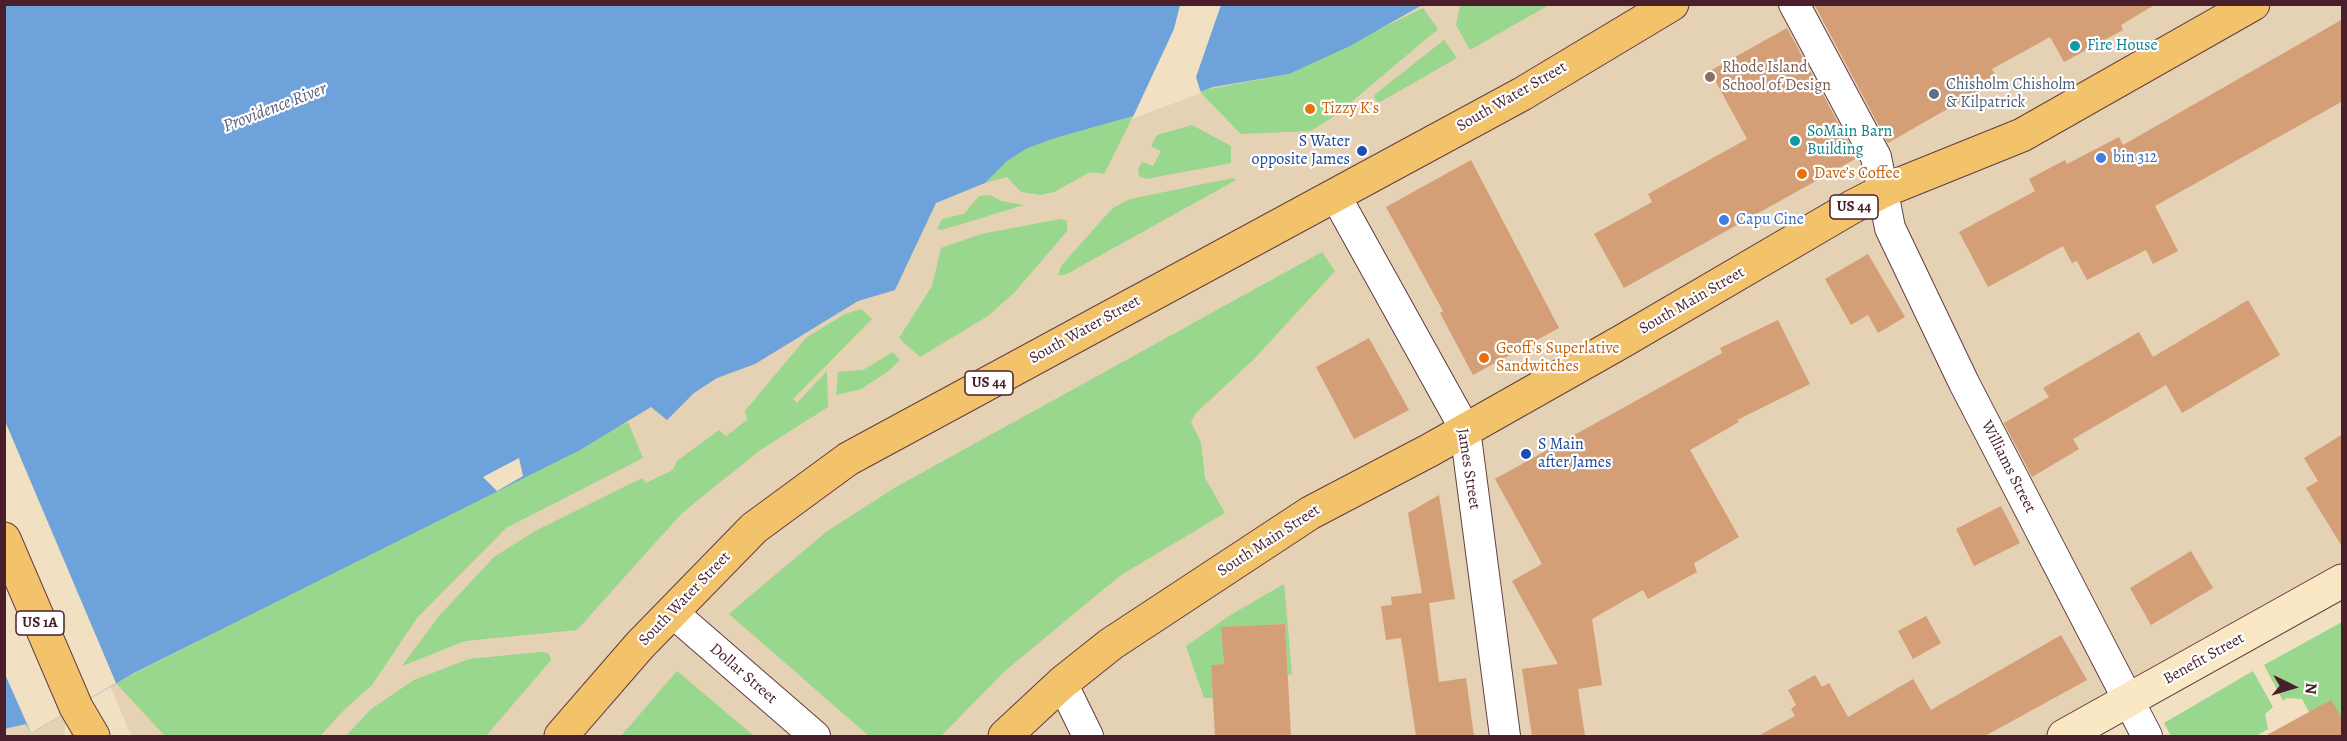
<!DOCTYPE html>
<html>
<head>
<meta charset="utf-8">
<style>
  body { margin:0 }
  #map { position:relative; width:2347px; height:741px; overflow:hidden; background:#f1e0c2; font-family:Alegreya,serif }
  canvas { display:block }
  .frame { position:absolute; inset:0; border:6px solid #4a1f2b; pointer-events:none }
  .north { position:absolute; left:2263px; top:657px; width:60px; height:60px; -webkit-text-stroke:4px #fff; paint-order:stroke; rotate:95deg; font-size:16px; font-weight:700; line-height:24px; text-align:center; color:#4a1f2b }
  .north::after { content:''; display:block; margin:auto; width:21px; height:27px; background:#4a1f2b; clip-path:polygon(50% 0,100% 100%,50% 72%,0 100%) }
</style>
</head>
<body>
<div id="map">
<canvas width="2347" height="741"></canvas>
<div class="frame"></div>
<div class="north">N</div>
</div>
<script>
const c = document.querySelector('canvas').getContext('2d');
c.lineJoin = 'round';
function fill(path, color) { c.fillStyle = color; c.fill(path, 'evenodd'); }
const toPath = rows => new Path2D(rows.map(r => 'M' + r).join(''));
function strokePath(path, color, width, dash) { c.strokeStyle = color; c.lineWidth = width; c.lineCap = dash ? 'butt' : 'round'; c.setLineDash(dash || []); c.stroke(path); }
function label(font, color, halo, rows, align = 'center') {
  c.font = font + ' Alegreya,serif'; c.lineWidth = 4.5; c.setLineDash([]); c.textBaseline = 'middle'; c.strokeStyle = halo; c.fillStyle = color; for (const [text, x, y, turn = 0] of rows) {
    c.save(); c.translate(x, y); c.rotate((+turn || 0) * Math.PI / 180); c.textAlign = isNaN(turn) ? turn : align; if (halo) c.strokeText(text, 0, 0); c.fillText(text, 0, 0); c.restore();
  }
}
const built = toPath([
  [4,5,2342,5,2342,581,2058,736,131,736,5,428],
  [69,699,64,736,5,736,4,717]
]);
const green = toPath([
  [1460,5,1460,4,1549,5,1470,50,1456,25],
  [1423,8,1438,29,1336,115,1311,131,1241,134,1199,91,1289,74],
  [1444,40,1457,58,1380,102,1376,101,1374,96,1378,92],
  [1133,116,1104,174,1090,172,1054,192,1041,195,1021,192,1007,177,985,183,1007,161,1026,149,1052,139],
  [1192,125,1231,146,1231,163,1146,179,1139,176,1138,169,1142,162,1153,166,1161,151,1151,146,1157,135],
  [1233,178,1236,180,1065,275,1058,275,1061,266,1101,221,1113,208,1130,199],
  [990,195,1001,201,1024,205,942,230,937,229,942,219,964,214,979,196],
  [1060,219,1067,221,1067,231,1014,293,988,316,920,357,899,338,932,286,941,248,981,234],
  [1322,252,1335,271,1254,359,1196,413,1191,422,1201,443,1205,478,1225,513,1121,575,1006,670,941,736,869,736,729,614,826,532,896,487],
  [861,309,872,319,793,399,797,403,827,371,828,407,759,451,682,513,577,630,465,641,402,666,439,616,494,557,535,531,642,478,646,483,673,470,677,461,719,430,726,436,747,420,745,411,806,338,845,314],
  [893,352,900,360,886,373,861,389,836,395,838,372,863,370],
  [628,422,643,458,506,528,417,618,372,685,345,709,320,736,165,736,116,683],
  [1284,584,1292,674,1288,675,1285,624,1222,627,1224,664,1211,665,1213,698,1204,698,1186,646,1232,614],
  [2342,622,2342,720,2309,712,2302,699,2287,698,2283,701,2264,665],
  [540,652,548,653,551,660,486,736,346,736,371,709,414,680,469,659],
  [677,671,754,736,621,736],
  [2253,671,2273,707,2265,714,2268,729,2256,736,2171,736,2164,723]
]);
const water = toPath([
  [4,5,1422,5,1350,46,1289,74,1213,87,1133,116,1052,139,1026,149,1007,161,985,183,936,203,895,290,858,301,755,364,717,378,694,393,667,420,651,407,580,450,134,673,31,733,26,724,4,729]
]);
const pier = toPath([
  [1180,5,1221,5,1196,77,1201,93,1132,119,1174,29],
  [5,421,116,683,31,733,4,672],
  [519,458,523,476,497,491,483,477]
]);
const building = toPath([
  [1814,4,2156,4,2121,25,2123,30,2064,62,2050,37,1992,69,1998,80,1888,143],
  [2343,19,2343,101,2155,206,2178,251,2153,264,2146,250,2087,280,2077,261,2072,263,2063,246,1988,287,1959,232,2035,191,2029,179,2065,160,2067,164,2119,137,2123,145],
  [1787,28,1857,158,1624,288,1594,234,1652,202,1648,194,1747,139,1710,71],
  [1471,160,1559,328,1473,375,1440,313,1443,311,1386,207],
  [1868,254,1905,317,1878,333,1868,315,1851,325,1825,279],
  [2248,300,2280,355,2182,413,2166,385,2073,439,2079,449,2032,477,2004,423,2049,397,2043,388,2139,332,2153,357],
  [1778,320,1810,384,1737,420,1739,422,1690,450,1739,537,1694,563,1697,572,1648,599,1643,590,1592,619,1602,685,1578,689,1585,736,1532,736,1522,669,1558,664,1512,581,1542,564,1495,479,1722,353,1720,348],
  [1369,338,1409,410,1354,439,1316,367],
  [2343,434,2343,548,2306,488,2318,481,2304,458],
  [1439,495,1455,599,1429,603,1439,682,1466,678,1474,736,1416,736,1401,638,1386,640,1381,606,1392,605,1391,597,1422,593,1408,513],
  [2001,506,2020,543,1974,566,1956,529],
  [2191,551,2213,588,2151,625,2130,588],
  [1926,616,1941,643,1913,659,1898,631],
  [1285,624,1291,736,1215,736,1211,665,1224,664,1221,627],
  [2061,635,2087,680,1985,736,1758,736,1795,716,1791,709,1796,705,1788,690,1815,675,1822,687,1829,683,1848,717,1913,679,1931,710],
  [2331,700,2343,720,2343,736,2265,736]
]);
const street = toPath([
  [1794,4,1876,157,1890,228,1964,383,2147,736],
  [1335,195,1465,429,1505,736],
  [672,612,815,736],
  [1062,683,1088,736]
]);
const secondary = toPath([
  [2064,736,2342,581]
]);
const primary = toPath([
  [4,539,76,707,93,736],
  [561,736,640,645,754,528,848,459,1522,94,1672,4],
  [1005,736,1062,683,1111,644,1310,513,1430,450,1621,342,1852,207,1883,191,2022,135,2253,4]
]);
const markers = [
  [2075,46,6,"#0f9aa8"],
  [1710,77,6,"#8d6e63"],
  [1934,94,6,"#5c6f8a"],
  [1310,109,6,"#e8710a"],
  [1795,141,6,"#0f9aa8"],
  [1362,151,6,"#1a4fb4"],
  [2101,158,6,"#3f7fe0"],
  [1802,174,6,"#e8710a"],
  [1724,220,6,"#3f7fe0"],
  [1484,358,6,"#e8710a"],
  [1526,454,6,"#1a4fb4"]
];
const shields = [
  [1854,207,48],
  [989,383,48],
  [40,623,48]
];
const shieldNames = [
  ["US 44",1854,207],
  ["US 44",989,383],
  ["US 1A",40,623]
];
const cultureNames = [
  ["Fire House",2087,46],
  ["SoMain Barn",1807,132],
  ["Building",1807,150]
];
const educationNames = [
  ["Rhode Island",1722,68],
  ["School of Design",1722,86]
];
const serviceNames = [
  ["Chisholm Chisholm",1946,85],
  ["& Kilpatrick",1946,103]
];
const streetNames = [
  ["South Water Street",1512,97,-30],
  ["South Main Street",1692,301,-30],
  ["South Water Street",1085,330,-29],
  ["Williams Street",2008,467,63],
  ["James Street",1468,469,81],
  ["South Main Street",1269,541,-33],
  ["South Water Street",685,599,-46],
  ["Benefit Street",2204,659,-29],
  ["Dollar Street",743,674,41]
];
const foodNames = [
  ["Tizzy K's",1322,109],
  ["Dave’s Coffee",1814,174],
  ["Geoff's Superlative",1496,349],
  ["Sandwitches",1496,367]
];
const transitNames = [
  ["S Water",1350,142],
  ["opposite James",1350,160],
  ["S Main",1538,445,"left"],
  ["after James",1538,463,"left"]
];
const shopNames = [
  ["bin 312",2113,158],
  ["Capu Cine",1736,220]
];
const waterNames = [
  ["Providence River",275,108,-21]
];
fill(built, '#e5d1b4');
fill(green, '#98d78d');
fill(water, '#6da3da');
fill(pier, '#f1e0c2');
fill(building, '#d49e77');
strokePath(street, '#633c42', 32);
strokePath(secondary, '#633c42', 35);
strokePath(primary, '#633c42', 35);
strokePath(street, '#fff', 30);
strokePath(secondary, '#fae7c3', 33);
strokePath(primary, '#f2c36a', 33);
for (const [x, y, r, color] of markers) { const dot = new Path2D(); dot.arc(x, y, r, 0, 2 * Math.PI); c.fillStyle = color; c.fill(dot); strokePath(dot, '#fff', 2); }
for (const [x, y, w] of shields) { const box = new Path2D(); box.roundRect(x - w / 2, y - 12, w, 24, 4.5); c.fillStyle = '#fff'; c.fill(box); strokePath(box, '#4a1f2b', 1.5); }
label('bold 15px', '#4a1f2b', null, shieldNames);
label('16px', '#0d838f', '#fff', cultureNames, 'left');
label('16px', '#785e54', '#fff', educationNames, 'left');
label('16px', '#4e5e75', '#fff', serviceNames, 'left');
label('16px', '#4a1f2b', '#fff', streetNames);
label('16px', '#c56008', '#fff', foodNames, 'left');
label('16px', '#164399', '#fff', transitNames, 'right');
label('16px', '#366cbe', '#fff', shopNames, 'left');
label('italic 18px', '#5a5a7a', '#fff', waterNames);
</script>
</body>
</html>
